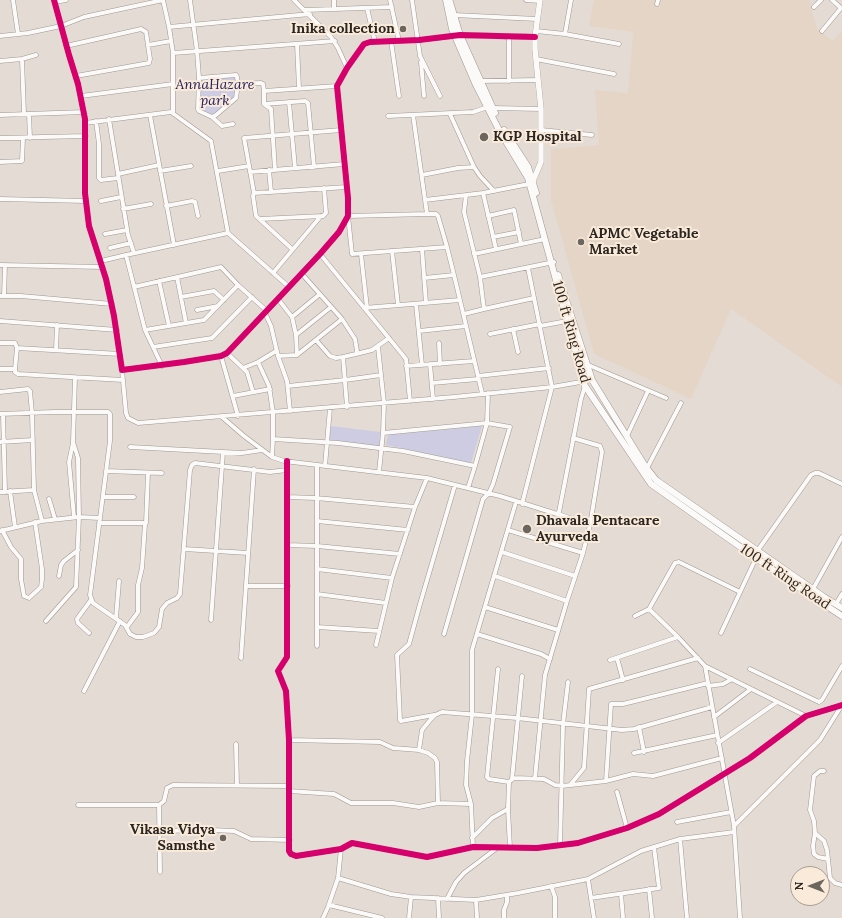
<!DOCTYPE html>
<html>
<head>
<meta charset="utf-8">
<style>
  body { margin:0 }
  #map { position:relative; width:842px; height:918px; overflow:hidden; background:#e4dcd4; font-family:Lora,serif }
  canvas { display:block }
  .north { position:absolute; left:790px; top:866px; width:40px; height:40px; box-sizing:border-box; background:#f9eada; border:1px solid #a79c90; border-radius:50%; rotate:270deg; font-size:11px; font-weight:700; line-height:16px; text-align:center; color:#2b2620 }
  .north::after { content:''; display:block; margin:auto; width:14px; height:18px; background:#6c665f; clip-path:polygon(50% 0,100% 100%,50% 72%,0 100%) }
</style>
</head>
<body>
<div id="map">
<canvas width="842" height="918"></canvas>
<div class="north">N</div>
</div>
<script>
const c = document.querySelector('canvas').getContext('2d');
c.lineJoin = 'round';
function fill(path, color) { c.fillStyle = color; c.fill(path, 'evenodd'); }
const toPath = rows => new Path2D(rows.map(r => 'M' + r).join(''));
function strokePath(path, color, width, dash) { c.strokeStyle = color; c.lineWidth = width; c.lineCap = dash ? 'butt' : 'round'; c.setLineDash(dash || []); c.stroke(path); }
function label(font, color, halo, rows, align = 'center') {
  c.font = font + ' Lora,serif'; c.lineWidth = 4; c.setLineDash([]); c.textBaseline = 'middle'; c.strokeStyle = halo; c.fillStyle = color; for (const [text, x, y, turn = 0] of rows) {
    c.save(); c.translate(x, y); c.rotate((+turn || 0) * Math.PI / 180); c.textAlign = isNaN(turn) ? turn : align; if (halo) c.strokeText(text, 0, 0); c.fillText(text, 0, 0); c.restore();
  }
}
const built = toPath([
  [594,0,809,0,817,28,833,41,842,30,842,387,731,309,691,399,594,354,551,200,551,149,599,145,595,90,628,93,633,32,589,26]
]);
const green = toPath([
  [234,77,235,78,235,95,234,98,214,114,212,115,201,109,200,107,201,79],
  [331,426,380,432,379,446,329,440],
  [482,426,471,463,386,445,388,435]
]);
const street = toPath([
  [13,0,18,34],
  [54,0,69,55,78,84,85,119,85,193,89,226,106,279,114,316,122,370,184,362,221,356,227,353,320,254,339,232,348,216,348,198,337,86,347,68,364,44,370,42,419,40,455,36],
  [163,0,169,27,173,53,173,113],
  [190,0,197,51,199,78,236,75,237,77,238,84,261,83,263,84,264,91,337,86],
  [294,0,331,37,338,48,347,68],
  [334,0,334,9],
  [390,0,399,41],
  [412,0,420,56,440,96],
  [526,0,540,1],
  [55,2,66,0],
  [657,4,658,0],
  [814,7,821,0],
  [367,8,375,42],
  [305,10,392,7],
  [454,15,537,19],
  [169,27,310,14],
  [536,31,565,34,619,44],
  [822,31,841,8,832,0],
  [565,34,571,0],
  [0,36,28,33,61,26,84,17,163,0],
  [391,41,399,96],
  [297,44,299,88],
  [148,45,171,41],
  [66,46,141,29,146,32,150,59,149,63,76,76],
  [173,53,335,41],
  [22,59,24,114],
  [536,59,614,74],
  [0,61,22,59,36,55],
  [421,62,424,96],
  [199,78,198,109,199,111,212,117,216,115,236,98,238,84],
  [481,81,538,80],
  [509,81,509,36],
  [264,91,264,104,271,109,275,170],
  [81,96,173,84],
  [289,102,295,168],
  [264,104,305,101,308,103,314,167],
  [493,108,541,109],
  [29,114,30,138],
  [450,114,474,167,480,176,494,191],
  [0,115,84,112],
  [150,115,174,245],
  [413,115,427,214],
  [388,116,473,112,488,107],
  [212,117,222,126,233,124],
  [109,119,128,235,134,253],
  [96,121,99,144,99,178,101,180,118,178],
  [85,123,171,112,211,141,228,233],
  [341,130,244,138,254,193,347,187],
  [541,130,592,135],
  [0,138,86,136],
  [0,162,22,161,23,138],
  [269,170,271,192],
  [160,171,191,166],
  [218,171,249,166],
  [250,172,344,164],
  [118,174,159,165],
  [422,175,458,168,474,167],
  [254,193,253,196,256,216,292,249],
  [483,193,496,249],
  [466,195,464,212,480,277],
  [0,199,86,201],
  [425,200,483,193,529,184],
  [101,201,121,197],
  [166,206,192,201,195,202,198,216],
  [123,209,151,204],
  [488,216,514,210,521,244],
  [260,219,323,216,326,213,324,188],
  [105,234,127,230],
  [493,237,519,232],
  [447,247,352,254,348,216,427,214,436,214,438,216,447,247,454,275,482,393],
  [110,248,131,243],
  [422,249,426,303],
  [392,251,398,305],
  [320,254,406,359,410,401],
  [361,254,367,308],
  [474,254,545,239],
  [101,261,126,255],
  [0,265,103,267],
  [273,273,321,216],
  [302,274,342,319,355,339,357,351,356,354,343,357,347,407],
  [177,277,186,323],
  [424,278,454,275],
  [159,281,169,326],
  [134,287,221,267,238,285],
  [0,296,21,296,112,304],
  [4,296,5,265],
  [181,297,214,291,224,300],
  [278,299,292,317,320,294],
  [416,304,422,365],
  [364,308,460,300],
  [484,309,534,298],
  [197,310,218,306],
  [265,313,271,326,278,356,297,355,342,319],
  [464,314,484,309,480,277,554,262],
  [292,317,296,335],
  [0,321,117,330],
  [540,326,567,321],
  [513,329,518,352],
  [145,330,204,320,238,285,267,311],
  [419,331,466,326],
  [490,334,540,324],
  [316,340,330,356,336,358,343,357],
  [0,343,15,343,17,348],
  [439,343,440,364],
  [153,347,212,338,252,297],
  [378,347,384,403,383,433,379,472],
  [56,350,57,325],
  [227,353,247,372,253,392],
  [120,354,17,348,15,369,15,372,18,374,123,380],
  [356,354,372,350,389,338],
  [297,355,296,335,331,307],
  [221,356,238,416],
  [278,356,287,381,290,411],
  [258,362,269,386,273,413,273,439,338,443,403,451,475,466,487,423,488,393],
  [430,364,433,399],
  [586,364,666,398],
  [162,366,145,330,126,255,228,233,289,287],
  [406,366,474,361],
  [243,368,258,362,276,351],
  [0,369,15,369],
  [122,370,126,413,128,418,138,423,454,397,552,387,592,380],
  [478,376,549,368],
  [75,377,73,442,78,458,79,517,100,518],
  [432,383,478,379],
  [288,386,345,380,381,375],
  [0,392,28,389,30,391,32,413,34,490,42,521],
  [233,396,270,389],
  [0,414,54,412,108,412,110,414,110,441,90,595,93,603,125,625,130,634,136,637,143,637,154,633,159,627,162,609,167,603,177,598,180,594,190,470,192,465,195,463,270,472,287,470],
  [3,414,5,492],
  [222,417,244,436,272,457,284,461,427,478,500,496,557,514,559,512,581,399,585,386],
  [383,433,487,423,510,427,493,484,489,493,483,499,444,634],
  [627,436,648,391],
  [0,442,33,440],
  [73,443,69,462,74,517],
  [130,447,242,453,262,450],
  [272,457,273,439],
  [287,461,287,657,278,671,286,691,289,740,289,851,291,854,296,856,341,849,352,843,427,857,473,847,537,848,578,843,627,828,659,814,750,758,806,716,842,705],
  [317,465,317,646],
  [325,466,330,408],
  [647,468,681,403],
  [106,471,162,473],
  [468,488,475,466],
  [10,491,15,527],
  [0,492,34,490],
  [103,497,134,497],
  [287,497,316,498,415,507],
  [49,499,55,519],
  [522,504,552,387,528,268],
  [558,514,590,525],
  [317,521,408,530],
  [99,523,146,523,148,473],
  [2,530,11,547,21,559,21,579,24,596,29,598,41,587,42,579,42,569,35,522],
  [508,530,583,553],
  [0,531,42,521,79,517,76,587,46,621],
  [287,545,317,546,400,554],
  [184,549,248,553],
  [758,550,811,475,815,473,819,473,842,484],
  [502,552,575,576],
  [317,569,392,578],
  [59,576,61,565,64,561,78,550],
  [495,576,567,601],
  [246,586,288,586],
  [813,589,842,537],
  [317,594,386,603],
  [836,604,842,594],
  [485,607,558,630],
  [649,609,678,637,705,666,806,716],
  [635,616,649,609,675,563,679,562,740,592],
  [116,618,119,581],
  [211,620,223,452],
  [127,627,138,612,138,585,142,568,145,524],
  [317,627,379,631],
  [89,633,78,623,77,619,91,600],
  [721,633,756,558],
  [477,634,541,654,550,659],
  [376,645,392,578,415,507,427,478],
  [241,658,254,469],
  [617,658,623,680],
  [610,660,678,637],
  [705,666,734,826,740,918],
  [498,669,487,777,489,779,509,782],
  [750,669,819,702,822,700,842,666],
  [708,686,723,684,732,679],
  [84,691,120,621],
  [434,715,401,721,400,720,397,655,409,644,420,604,455,485],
  [714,717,751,689],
  [639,727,644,752],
  [289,740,380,742,393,748,419,750,428,753,435,758,437,762,438,803],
  [718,743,777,702],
  [236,744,237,785],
  [419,750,422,730,431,719,435,715,442,712,517,718,622,730,634,729,712,707],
  [634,753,717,735],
  [824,771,820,771,814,776,810,810,814,821,815,833,824,841,827,850,830,878,835,883,842,885],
  [535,778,545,675,567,601,583,553,590,525,602,452,600,446,573,438],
  [512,779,522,676],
  [606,781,611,704,623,704,708,683],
  [570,785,584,768,589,689,698,658],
  [289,791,334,794,351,803,393,803,419,807,438,803,471,804],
  [617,792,627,828],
  [78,805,159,805,164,801,167,788,173,785,289,786],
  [159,805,160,872],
  [508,809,510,848],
  [677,822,731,812],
  [734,826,820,740,842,705],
  [160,831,211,830,234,831,251,839,290,840],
  [815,833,813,846,814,854,818,857,828,859],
  [472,838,492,818,508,809,509,782,514,778,544,779,555,785,562,786,606,781,633,774,653,776,722,758],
  [680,839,687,918],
  [560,845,563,724,568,682],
  [473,847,471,804,466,785,467,761,472,715,472,650,516,502],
  [338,878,391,894,411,897,476,900,518,893,588,879,641,851,680,839,734,832],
  [588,879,594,918],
  [551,886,555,897,555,918],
  [649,889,652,918],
  [621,894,623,918],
  [438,898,439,918],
  [591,898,659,888,654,847],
  [447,899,456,882,464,873,497,848],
  [476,900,477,918],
  [329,905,382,918],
  [323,918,328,907,338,878,341,849],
  [409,918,411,897],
  [504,918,504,910,507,902,507,895]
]);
const secondary = toPath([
  [457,35,535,37],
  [531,183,533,181,541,162,541,109,535,49,535,37,540,0]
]);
const primary = toPath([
  [446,0,452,29,476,85,499,130,528,178,585,386,651,484,783,577,842,616],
  [450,2,460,35,495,113],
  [504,130,528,167,536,193],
  [558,275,592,380,645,466,656,480,824,597,842,608]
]);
const cycleway = toPath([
  [54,0,69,55,78,84,85,119,85,193,89,226,106,279,114,316,122,370,184,362,221,356,227,353,320,254,339,232,348,216,348,198,337,86,347,68,364,44,370,42,419,40,460,35,535,37],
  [287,461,287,657,278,671,286,691,289,740,289,851,291,854,296,856,341,849,352,843,427,857,473,847,537,848,578,843,627,828,659,814,750,758,806,716,842,705]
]);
const markers = [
  [403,29,4,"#6c665f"],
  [484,137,5,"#6c665f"],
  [581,242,4,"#6c665f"],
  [527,529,5,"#6c665f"],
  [223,838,4,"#6c665f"]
];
const poiNames = [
  ["Inika collection",395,29,"right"],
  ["KGP Hospital",493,137],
  ["APMC Vegetable",589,234],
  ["Market",589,250],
  ["Dhavala Pentacare",536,521],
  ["Ayurveda",536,537],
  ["Vikasa Vidya",215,830,"right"],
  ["Samsthe",215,846,"right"]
];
const parkNames = [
  ["AnnaHazare",215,85],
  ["park",215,101]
];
const streetNames = [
  ["100 ft Ring Road",571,332,74],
  ["100 ft Ring Road",785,577,34]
];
fill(built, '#e4d5c6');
fill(green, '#cdcce2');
strokePath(street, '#9d9790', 5);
strokePath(secondary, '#9d9790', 6);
strokePath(primary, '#9d9790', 7);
strokePath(street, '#fbfaf9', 4);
strokePath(secondary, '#fbfaf9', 5.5);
strokePath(primary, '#fbfaf9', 6);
strokePath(cycleway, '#d6006c', 6);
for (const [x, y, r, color] of markers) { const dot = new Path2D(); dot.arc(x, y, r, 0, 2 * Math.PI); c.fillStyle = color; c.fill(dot); strokePath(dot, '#f9eada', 1.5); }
label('bold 14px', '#2b2620', '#f9eada', poiNames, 'left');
label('italic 14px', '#26205e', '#f9eada', parkNames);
label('14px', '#2b2620', '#f9eada', streetNames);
</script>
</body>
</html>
